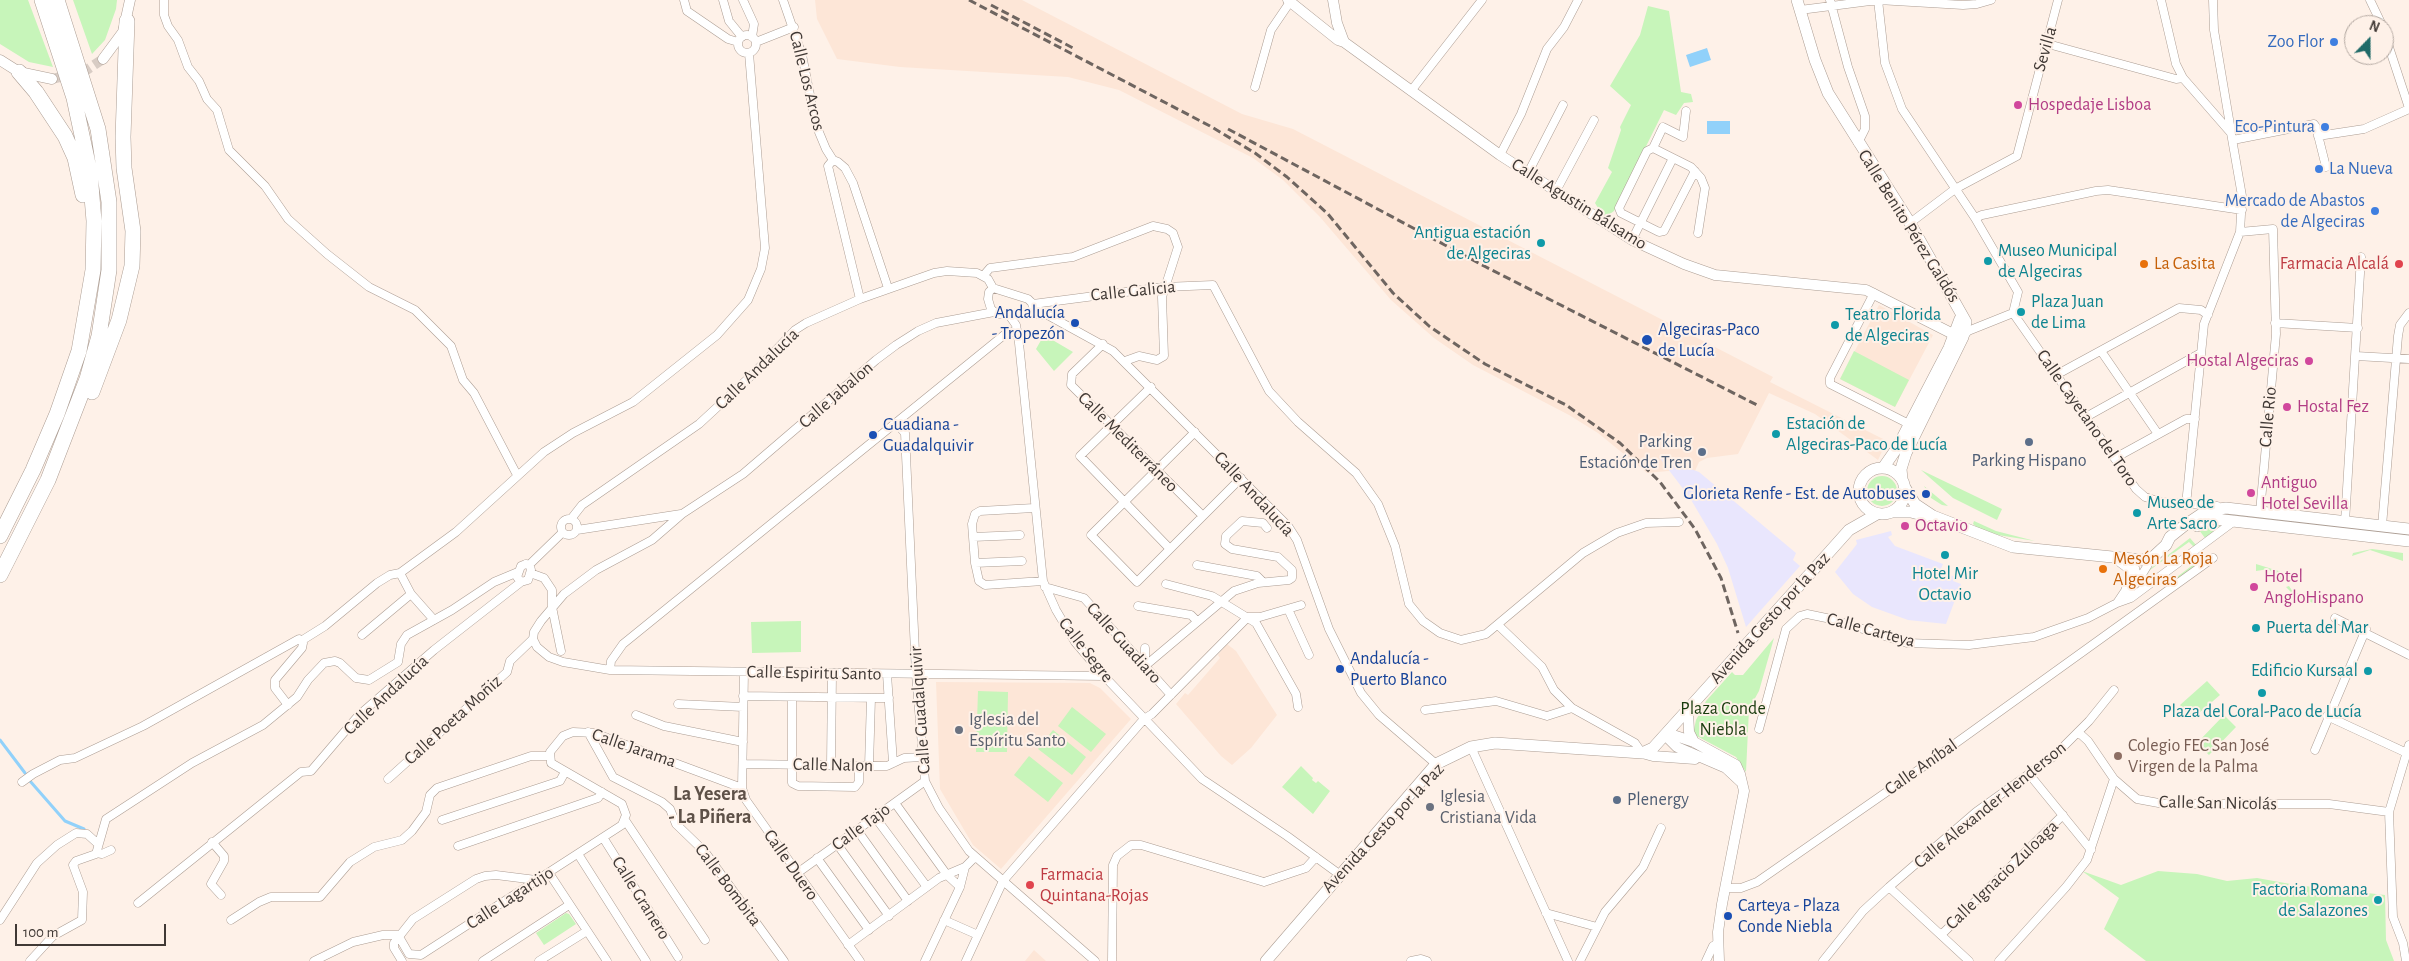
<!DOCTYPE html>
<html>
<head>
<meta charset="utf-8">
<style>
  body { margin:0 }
  #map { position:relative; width:2409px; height:961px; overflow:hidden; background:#fef1e8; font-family:"Alegreya Sans",sans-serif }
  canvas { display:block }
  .north { position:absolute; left:2344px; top:15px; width:50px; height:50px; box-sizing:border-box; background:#fef1e8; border:1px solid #b2a7a0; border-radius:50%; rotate:22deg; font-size:14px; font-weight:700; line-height:20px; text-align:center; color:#403935 }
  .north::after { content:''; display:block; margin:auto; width:18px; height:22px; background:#1f6a68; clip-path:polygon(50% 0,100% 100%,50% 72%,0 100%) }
  .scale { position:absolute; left:15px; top:924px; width:151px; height:22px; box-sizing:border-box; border:2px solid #403935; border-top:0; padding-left:6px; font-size:15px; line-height:18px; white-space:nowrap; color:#403935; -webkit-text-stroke:4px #fef1e8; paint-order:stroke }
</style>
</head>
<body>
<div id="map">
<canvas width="2409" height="961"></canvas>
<div class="north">N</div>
<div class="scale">100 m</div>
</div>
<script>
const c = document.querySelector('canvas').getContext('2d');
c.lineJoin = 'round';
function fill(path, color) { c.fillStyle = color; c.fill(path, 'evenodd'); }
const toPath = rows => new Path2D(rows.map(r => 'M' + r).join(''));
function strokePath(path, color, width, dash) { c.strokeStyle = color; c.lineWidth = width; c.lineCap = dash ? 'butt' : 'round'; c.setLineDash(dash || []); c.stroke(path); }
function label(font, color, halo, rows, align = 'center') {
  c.font = font + ' "Alegreya Sans",sans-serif'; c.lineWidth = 4; c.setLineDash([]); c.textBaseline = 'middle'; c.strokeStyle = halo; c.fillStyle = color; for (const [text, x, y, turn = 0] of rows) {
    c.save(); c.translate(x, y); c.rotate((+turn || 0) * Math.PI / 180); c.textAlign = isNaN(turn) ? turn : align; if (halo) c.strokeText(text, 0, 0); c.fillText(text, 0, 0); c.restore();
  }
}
const built = toPath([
  [815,0,1022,0,1242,114,1293,129,1773,377,1770,382,1887,441,1878,460,1815,414,1769,393,1738,454,1707,458,1699,462,1695,471,1689,469,1647,473,1598,433,1569,415,1473,365,1434,338,1391,300,1320,217,1283,180,1253,158,1119,90,1068,77,900,67,837,59,817,19],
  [1879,305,1933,335,1895,407,1840,379],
  [1227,644,1236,651,1277,715,1251,748,1232,765,1221,756,1176,704,1185,693,1188,695,1220,658,1218,655],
  [936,682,1090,683,1100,688,1131,719,1001,869,973,845,940,789],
  [1034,950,1046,961,1025,961]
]);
const industrial = toPath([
  [1659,457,1699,472,1796,553,1793,560,1800,566,1746,627,1728,568,1717,544,1690,498],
  [1891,531,1892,535,1888,537,1895,546,1943,564,1940,571,1955,577,1953,581,1961,584,1946,624,1908,620,1872,607,1853,594,1835,572,1857,544,1856,540]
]);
const green = toPath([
  [0,0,28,0,53,67,29,62,0,44],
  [73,0,117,0,116,9,105,40,92,54],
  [1648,6,1669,11,1681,92,1691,94,1693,102,1684,103,1676,115,1664,110,1614,211,1604,218,1595,203,1612,172,1608,168,1621,130,1620,127,1631,105,1610,86,1640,35],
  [1044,335,1073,352,1054,371,1036,349],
  [1854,351,1909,380,1895,407,1840,379],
  [1921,470,2002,509,1997,520,1953,498],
  '1867 491a15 15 0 1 1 30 0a15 15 0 1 1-30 0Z',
  [1924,486,1948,506,1942,505,1931,498],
  [1974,521,1996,531,2035,541,1998,535,1979,529,1973,524],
  [2212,525,2221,526,2205,538,2199,530],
  [2190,538,2196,545,2194,547,2189,542,2161,562,2150,570,2148,573,2149,581,2141,586,2150,569],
  [2372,549,2403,553,2403,561,2370,550,2352,556,2353,553],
  [2202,558,2204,561,2171,585,2169,583],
  [2256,564,2282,572,2287,579,2279,581,2269,569,2256,571],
  [2289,586,2293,592,2314,597,2313,603,2295,596,2286,587],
  [801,621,801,652,752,653,751,622],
  [1774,638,1759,691,1749,709,1746,772,1736,757,1693,734,1696,720,1706,701,1732,672,1735,675,1743,675],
  [2207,681,2220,695,2192,719,2180,705],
  [978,691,1008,692,1007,752,976,752],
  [1072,707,1106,734,1091,752,1058,726],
  [2224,715,2236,727,2209,755,2197,743],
  [1053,730,1086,757,1072,775,1038,749],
  [1029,756,1063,783,1048,802,1014,775],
  [1301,766,1313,778,1312,780,1316,783,1318,781,1330,791,1313,814,1282,787],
  [2082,871,2121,885,2158,871,2197,874,2227,881,2257,878,2296,885,2385,895,2386,940,2394,961,2146,961,2104,929,2119,898],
  [566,913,569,914,576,924,544,945,536,933]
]);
const water = toPath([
  [1707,48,1711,60,1690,67,1686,55],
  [1707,121,1730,121,1730,134,1707,134]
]);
const stream = toPath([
  [0,740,25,773],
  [30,781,65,821,84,829]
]);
const tertiaryTunnel = toPath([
  [52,79,85,71,103,59]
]);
const minor = toPath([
  [164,0,164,15,168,26,178,40,188,67,199,81,207,99,217,110,229,150,265,186,288,219,327,254,369,287,415,310,451,346,463,380,474,393,517,475],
  [684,0,687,11,728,39,738,42],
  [723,0,729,21,742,37],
  [743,0,754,24,752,37],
  [783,0,802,55,816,125,826,149,833,160,838,162,845,168,853,183,888,288],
  [1830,0,1848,67,1865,116,1865,129,1858,143],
  [1878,0,1885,63,1902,109,1975,218,2018,292,2013,313,1968,331,1964,336],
  [2161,0,2176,64,2183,78,2231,133,2242,196,2240,232,2204,324,2186,505],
  [2213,0,2214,30,2231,131],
  [2370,0,2382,25],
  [1800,10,1878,0,1963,5,1977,4,1991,0],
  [2384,32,2409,108],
  '738 44a9 9 0 1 1 18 0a9 9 0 1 1-18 0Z',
  [756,42,794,27],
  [2048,44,2176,79,2183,78],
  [1255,87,1271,30,1290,2],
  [1411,91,1482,0],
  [1686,111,1683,137,1663,127,1653,148,1691,167,1701,178,1705,188,1698,233],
  [2318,136,2364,129,2409,109],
  [2233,140,2314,124,2316,127,2326,167],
  [1653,148,1647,151,1619,208,1621,213,1659,232,1664,231,1695,171],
  [1500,155,1521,114,1547,49,1564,27,1578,0],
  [833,160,828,166,860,299],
  [1528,173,1563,105],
  [1556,191,1594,120],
  [1975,218,1982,215,2096,191,2108,190,2242,210],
  [1910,223,1955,189,2017,156,2058,0],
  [2240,232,2273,229,2276,334,2260,512],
  [1632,240,1673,158],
  [984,275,990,268,1073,257,1153,226,1167,229,1173,233,1178,247,1162,297,1164,356,1157,360,1139,356,1125,361],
  [993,288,989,292,988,299,991,309,997,314,1029,313,1043,315],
  [993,288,1028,299,1032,303,1033,308],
  [1874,293,1830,378,1830,384,1909,424],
  [1033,304,1164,287,1213,285,1269,391,1298,422,1356,473,1378,504,1395,546,1409,604,1423,621,1440,633,1461,640,1486,634,1583,553,1617,533,1646,523,1679,522],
  [1033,307,1113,351,1288,526,1297,540,1329,629,1361,693,1379,715,1436,764],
  [2013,313,2136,489,2145,497,2161,502,2217,506],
  [1009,315,1016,325,1019,343,1043,581,1056,610,1075,642,1104,676,1202,779,1287,836,1339,874],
  [2275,323,2358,328],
  [1103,344,1072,374,1071,385,1203,516],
  [2101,351,2158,434],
  [2356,356,2409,359],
  [2056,375,2179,308,2201,310,2208,315],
  [1151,387,1080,456,1170,549],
  [2086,417,2199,354],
  [896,423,905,433,916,674,925,781,939,808,969,851,1095,961],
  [1195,432,1091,535,1137,582,1241,478],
  [2115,458,2186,419,2195,419],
  [1034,508,980,511,975,514,972,524,975,563,979,581,985,585,1043,581],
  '561 527a8 8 0 1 1 16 0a8 8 0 1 1-16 0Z',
  [571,519,582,505,699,424,753,374,795,330,806,323,860,299,934,273,947,271,977,273,988,279,993,288],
  [2345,522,2361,257],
  [2382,526,2398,336,2400,325,2409,313],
  [577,530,681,514],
  [973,537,1020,535],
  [975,563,1022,561],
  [526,564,530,566,531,570,528,580,521,582,517,577,521,566,526,564],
  [529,565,562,533],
  [1197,565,1257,576,1263,582],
  [400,573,411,594,434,620],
  [530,573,544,578,552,590,552,607,561,651],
  [2138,581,2152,558],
  [1166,584,1212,596,1256,623,1296,694,1298,707],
  [1045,587,1084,598,1171,695],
  [2125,594,2138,581,2135,568,2128,559],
  [2117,603,2131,598,2233,522],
  [1138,606,1191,615,1197,621],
  [1288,609,1309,655],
  [2335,618,2409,655],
  [1498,625,1542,667,1554,690,1572,708,1635,743,1642,753],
  [362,635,411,594],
  [533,639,537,647,549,657,563,662,610,670,1104,676],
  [301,641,325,626,377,583,390,575,400,573,456,532,544,452,573,433,633,402,717,335,748,300,761,269,765,248,749,53],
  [1145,666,1234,591,1258,583,1289,580,1292,578,1292,570,1278,557,1232,549,1225,544,1226,536,1242,521,1263,523,1267,528],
  [1145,666,1145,648],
  [610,670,611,661,623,644,1004,335,1017,330],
  [744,672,742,788,746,800,860,961],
  [887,674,893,763],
  [743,696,889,698],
  [792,697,792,783,798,786,855,787,859,782,859,766],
  [678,704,743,707],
  [1425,710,1496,701,1547,716,1572,708],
  [636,715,664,726,743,742],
  [2327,716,2409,754],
  [1759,729,1786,629,1800,616,1807,614,1831,619,1907,643,1969,645,2034,637,2088,618,2117,603,2125,591,2130,577,2127,568,2115,559],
  [588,732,613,777,662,802,670,809,676,824,705,852,784,961],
  [2078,732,2088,741,2114,779,2137,799,2164,804,2329,804,2389,812],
  [1471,747,1568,961],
  [2315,750,2366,629],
  [743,764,887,766,904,758,922,757],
  [831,765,832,674],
  [869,766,871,698],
  [2029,774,2091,850],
  [388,779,507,672,510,661,533,639,534,632,541,621,564,594,596,570,652,540,682,514,743,474,876,360,896,345,918,331,936,323,994,312],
  [22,782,33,774,60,760,75,758,143,726,299,639,303,643,302,648,275,680,275,688,288,705],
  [895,803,947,875,960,887],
  [875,817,927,887],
  [442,820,560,781,565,772],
  [625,820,705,940],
  [857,830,908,901],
  [604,839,678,957],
  [212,842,224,856,224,861,211,884,221,895],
  [837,844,889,916],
  [458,846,598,798,602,792],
  [97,853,102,854,111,850],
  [578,854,646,961],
  [817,858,869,930],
  [549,873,607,961],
  [796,874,925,781],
  [1889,887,1969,961],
  [1725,888,1741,888,1757,882,1924,766,2213,558],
  [138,903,301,772,311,771,358,716,434,650,521,582],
  [1546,913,1597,927],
  [0,920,37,863,57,845,76,833,87,834,97,843],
  [231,920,259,902,271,897,320,897,350,862,374,847,402,840,412,831,426,812,430,795,437,788,531,756,549,756],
  [944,920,978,935],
  [398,935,409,954,421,955,622,825,626,815,622,804,551,763,550,752,563,736,573,732,594,733,742,788],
  [1941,935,2063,815],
  [848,945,939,878,965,867,975,857],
  [30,961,53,936,82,920,83,892,73,865,76,861,96,854,106,819,192,763,263,725,297,697,308,680,324,663,335,661,340,663,356,678,369,680,398,662,401,644,407,635,452,610,494,582,518,572],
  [314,961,353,942,383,935,398,935],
  [402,961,394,948,394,943,413,919,476,879,485,876,496,875,536,880],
  [483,961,569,905],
  [539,961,587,931],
  [925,961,960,887,965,867],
  [966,961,1003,881,1144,719,1152,714,1248,617,1260,617,1301,605],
  [1112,961,1113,865,1117,856,1131,845,1141,845,1264,882,1306,868,1316,857],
  [1411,961,1421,959,1427,961],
  [1580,961,1605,912,1643,867,1661,828],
  [1706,961,1713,946,1718,943],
  [1823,961,1863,911,1889,887,1976,812,2054,756,2089,721,2114,690],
  [1999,961,2066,887,2087,860,2114,779],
  [2406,961,2403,943,2393,917,2389,812,2409,745]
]);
const tertiary = toPath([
  [1288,0,1338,40,1344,42],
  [1333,0,1337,23,1344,42,1500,155,1632,240,1684,264,1715,275,1866,290,1955,335,1958,339],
  [103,59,123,32,130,0],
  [0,60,19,72,52,79],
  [1688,710,1689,732,1694,742,1736,765,1740,774,1744,791,1722,904,1718,932,1719,961],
  [1667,733,1669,739,1677,747,1726,768,1741,782],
  [1667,733,1694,742],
  [1642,753,1653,756,1695,759]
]);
const secondary = toPath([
  [1797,0,1815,60,1828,93,1910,223,1966,322,1963,337,1906,453,1901,469,1902,479],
  '1859 491a23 23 0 1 1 46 0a23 23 0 1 1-46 0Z',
  [1883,468,1897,448,1949,348,1960,319],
  [1904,486,1915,504,1933,516,2013,547,2142,560,2153,557,2166,545,2170,537,2185,525,2203,513,2213,510,2226,508,2409,529],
  [1893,512,1911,512,1926,516],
  [2197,526,2209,519,2215,519,2409,541],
  [1807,577,1849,530,1877,514],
  [1266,961,1436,764,1471,747,1495,743,1642,753,1653,748,1726,667]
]);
const motorway = toPath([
  [19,72,36,92,65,136,75,158,83,195],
  [92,392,119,320,132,266,133,231,124,168,123,137,127,21],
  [0,536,33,470,57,414,79,351,93,270,94,221,90,173,74,98,42,0],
  [0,575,48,480,87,379,99,336,109,270,109,202,98,129,57,0]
]);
const rail = toPath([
  [969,0,1210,126,1255,153,1287,177,1328,214,1393,293,1429,326,1485,364,1566,405,1620,443,1660,482,1695,529,1721,578,1738,633],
  [991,5,1073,48],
  [1228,129,1486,267,1757,405]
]);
const secondaryBridge = toPath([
  [1726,667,1807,577]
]);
const markers = [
  [2334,42,5,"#3f7fe0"],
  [2018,105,5,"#d1479c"],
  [2325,127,5,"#3f7fe0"],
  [2319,169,5,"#3f7fe0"],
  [2375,211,5,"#3f7fe0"],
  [1541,243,5,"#0f9aa8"],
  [1988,261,5,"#0f9aa8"],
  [2144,264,5,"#e8710a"],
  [2399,264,5,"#e0444e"],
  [2021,312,5,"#0f9aa8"],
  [1075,323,5,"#1a4fb4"],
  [1835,325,5,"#0f9aa8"],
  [1647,340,6,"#1a4fb4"],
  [2309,361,5,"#d1479c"],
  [2287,407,5,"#d1479c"],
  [1776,434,5,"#0f9aa8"],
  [873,435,5,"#1a4fb4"],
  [2029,442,5,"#5c6f8a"],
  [1702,452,5,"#5c6f8a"],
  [2251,493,5,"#d1479c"],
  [1926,494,5,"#1a4fb4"],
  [2137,513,5,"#0f9aa8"],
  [1905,526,5,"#d1479c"],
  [1945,555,5,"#0f9aa8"],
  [2103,569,5,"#e8710a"],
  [2254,587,5,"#d1479c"],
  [2256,628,5,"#0f9aa8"],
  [1340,669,5,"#1a4fb4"],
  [2368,671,5,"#0f9aa8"],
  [2262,693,5,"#0f9aa8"],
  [959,730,5,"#6b7280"],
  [2118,756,5,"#8d6e63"],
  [1617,800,5,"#5c6f8a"],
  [1430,807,5,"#6b7280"],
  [1030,885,5,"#e0444e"],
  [2378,900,5,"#0f9aa8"],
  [1728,916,5,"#1a4fb4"]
];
const shopNames = [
  ["Zoo Flor",2324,42],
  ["Eco-Pintura",2315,127],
  ["La Nueva",2329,169,"left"],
  ["Mercado de Abastos",2365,201],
  ["de Algeciras",2365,222]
];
const streetNames = [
  ["Sevilla",2045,49,-74],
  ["Calle Los Arcos",807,81,76],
  ["Calle Agustin Bálsamo",1579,204,32],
  ["Calle Benito Pérez Galdós",1909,226,58],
  ["Calle Galicia",1133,291,-6],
  ["Calle Andalucía",757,369,-44],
  ["Calle Jabalon",836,395,-41],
  ["Calle Rio",2268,417,-85],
  ["Calle Cayetano del Toro",2087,418,55],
  ["Calle Mediterráneo",1128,442,45],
  ["Calle Andalucía",1254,494,47],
  ["Avenida Gesto por la Paz",1770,618,-48],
  ["Calle Carteya",1871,630,15],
  ["Calle Guadiaro",1124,643,48],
  ["Calle Segre",1086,650,52],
  ["Calle Espiritu Santo",814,673,1],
  ["Calle Andalucía",386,695,-43],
  ["Calle Guadalquivir",920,710,-94],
  ["Calle Poeta Moñiz",453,720,-42],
  ["Calle Jarama",634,748,19],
  ["Calle Nalon",833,765,1],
  ["Calle Aníbal",1921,767,-35],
  ["Calle San Nicolás",2218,803,1],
  ["Calle Alexander Henderson",1990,805,-39],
  ["Calle Tajo",861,827,-36],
  ["Avenida Gesto por la Paz",1383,828,-47],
  ["Calle Duero",791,865,55],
  ["Calle Ignacio Zuloaga",2002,875,-44],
  ["Calle Bombita",728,885,53],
  ["Calle Lagartijo",510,898,-33],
  ["Calle Granero",641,898,58]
];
const hotelNames = [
  ["Hospedaje Lisboa",2028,105],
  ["Hostal Algeciras",2299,361,"right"],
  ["Hostal Fez",2297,407],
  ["Antiguo",2261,483],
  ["Hotel Sevilla",2261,504],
  ["Octavio",1915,526],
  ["Hotel",2264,577],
  ["AngloHispano",2264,598]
];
const cultureNames = [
  ["Antigua estación",1531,233,"right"],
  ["de Algeciras",1531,254,"right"],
  ["Museo Municipal",1998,251],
  ["de Algeciras",1998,272],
  ["Plaza Juan",2031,302],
  ["de Lima",2031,323],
  ["Teatro Florida",1845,315],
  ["de Algeciras",1845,336],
  ["Estación de",1786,424],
  ["Algeciras-Paco de Lucía",1786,445],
  ["Museo de",2147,503],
  ["Arte Sacro",2147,524],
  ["Hotel Mir",1945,574,"center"],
  ["Octavio",1945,595,"center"],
  ["Puerta del Mar",2266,628],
  ["Edificio Kursaal",2358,671,"right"],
  ["Plaza del Coral-Paco de Lucía",2262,712,"center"],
  ["Factoria Romana",2368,890,"right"],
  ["de Salazones",2368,911,"right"]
];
const foodNames = [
  ["La Casita",2154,264],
  ["Mesón La Roja",2113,559],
  ["Algeciras",2113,580]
];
const healthNames = [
  ["Farmacia Alcalá",2389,264],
  ["Farmacia",1040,875,"left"],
  ["Quintana-Rojas",1040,896,"left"]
];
const transitNames = [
  ["Andalucía",1065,313,"right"],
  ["- Tropezón",1065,334,"right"],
  ["Algeciras-Paco",1658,330],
  ["de Lucía",1658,351],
  ["Guadiana -",883,425],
  ["Guadalquivir",883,446],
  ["Glorieta Renfe - Est. de Autobuses",1916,494,"right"],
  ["Andalucía -",1350,659],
  ["Puerto Blanco",1350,680],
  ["Carteya - Plaza",1738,906],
  ["Conde Niebla",1738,927]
];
const serviceNames = [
  ["Parking",1692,442],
  ["Estación de Tren",1692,463],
  ["Parking Hispano",2029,461,"center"],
  ["Plenergy",1627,800,"left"]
];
const parkNames = [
  ["Plaza Conde",1723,709],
  ["Niebla",1723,730]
];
const worshipNames = [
  ["Iglesia del",969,720],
  ["Espíritu Santo",969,741],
  ["Iglesia",1440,797],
  ["Cristiana Vida",1440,818]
];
const educationNames = [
  ["Colegio FEC San José",2128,746],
  ["Virgen de la Palma",2128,767]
];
const quarterNames = [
  ["La Yesera",710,794],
  ["- La Piñera",710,817]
];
fill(built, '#fde6d7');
fill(industrial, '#e9e6fd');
fill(green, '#c7f5ba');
fill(water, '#91d1fa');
strokePath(stream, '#91d1fa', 3);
strokePath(tertiaryTunnel, '#d8ccc4', 10, [10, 5]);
strokePath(minor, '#ac9d93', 9);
strokePath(tertiary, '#ac9d93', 11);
strokePath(secondary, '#ac9d93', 12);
strokePath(motorway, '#ac9d93', 16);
strokePath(minor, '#fff', 8);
strokePath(tertiary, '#fff', 10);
strokePath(secondary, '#fff', 11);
strokePath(motorway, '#fff', 15);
strokePath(rail, '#6e6560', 3, [8, 4]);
strokePath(secondaryBridge, '#ac9d93', 12, []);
strokePath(secondaryBridge, '#fff', 11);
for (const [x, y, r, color] of markers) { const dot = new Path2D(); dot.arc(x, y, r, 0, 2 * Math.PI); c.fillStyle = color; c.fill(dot); strokePath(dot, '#fef1e8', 2); }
label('18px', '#366cbe', '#fef1e8', shopNames, 'right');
label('18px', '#403935', '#fef1e8', streetNames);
label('18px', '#b23c85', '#fef1e8', hotelNames, 'left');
label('18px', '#0d838f', '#fef1e8', cultureNames, 'left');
label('18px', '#c56008', '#fef1e8', foodNames, 'left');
label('18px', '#be3a42', '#fef1e8', healthNames, 'right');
label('18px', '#164399', '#fef1e8', transitNames, 'left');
label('18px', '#4e5e75', '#fef1e8', serviceNames, 'right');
label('18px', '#183b0d', '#fef1e8', parkNames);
label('18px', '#5b616d', '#fef1e8', worshipNames, 'left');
label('18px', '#785e54', '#fef1e8', educationNames, 'left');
label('bold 20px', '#5e5148', '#fef1e8', quarterNames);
</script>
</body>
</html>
